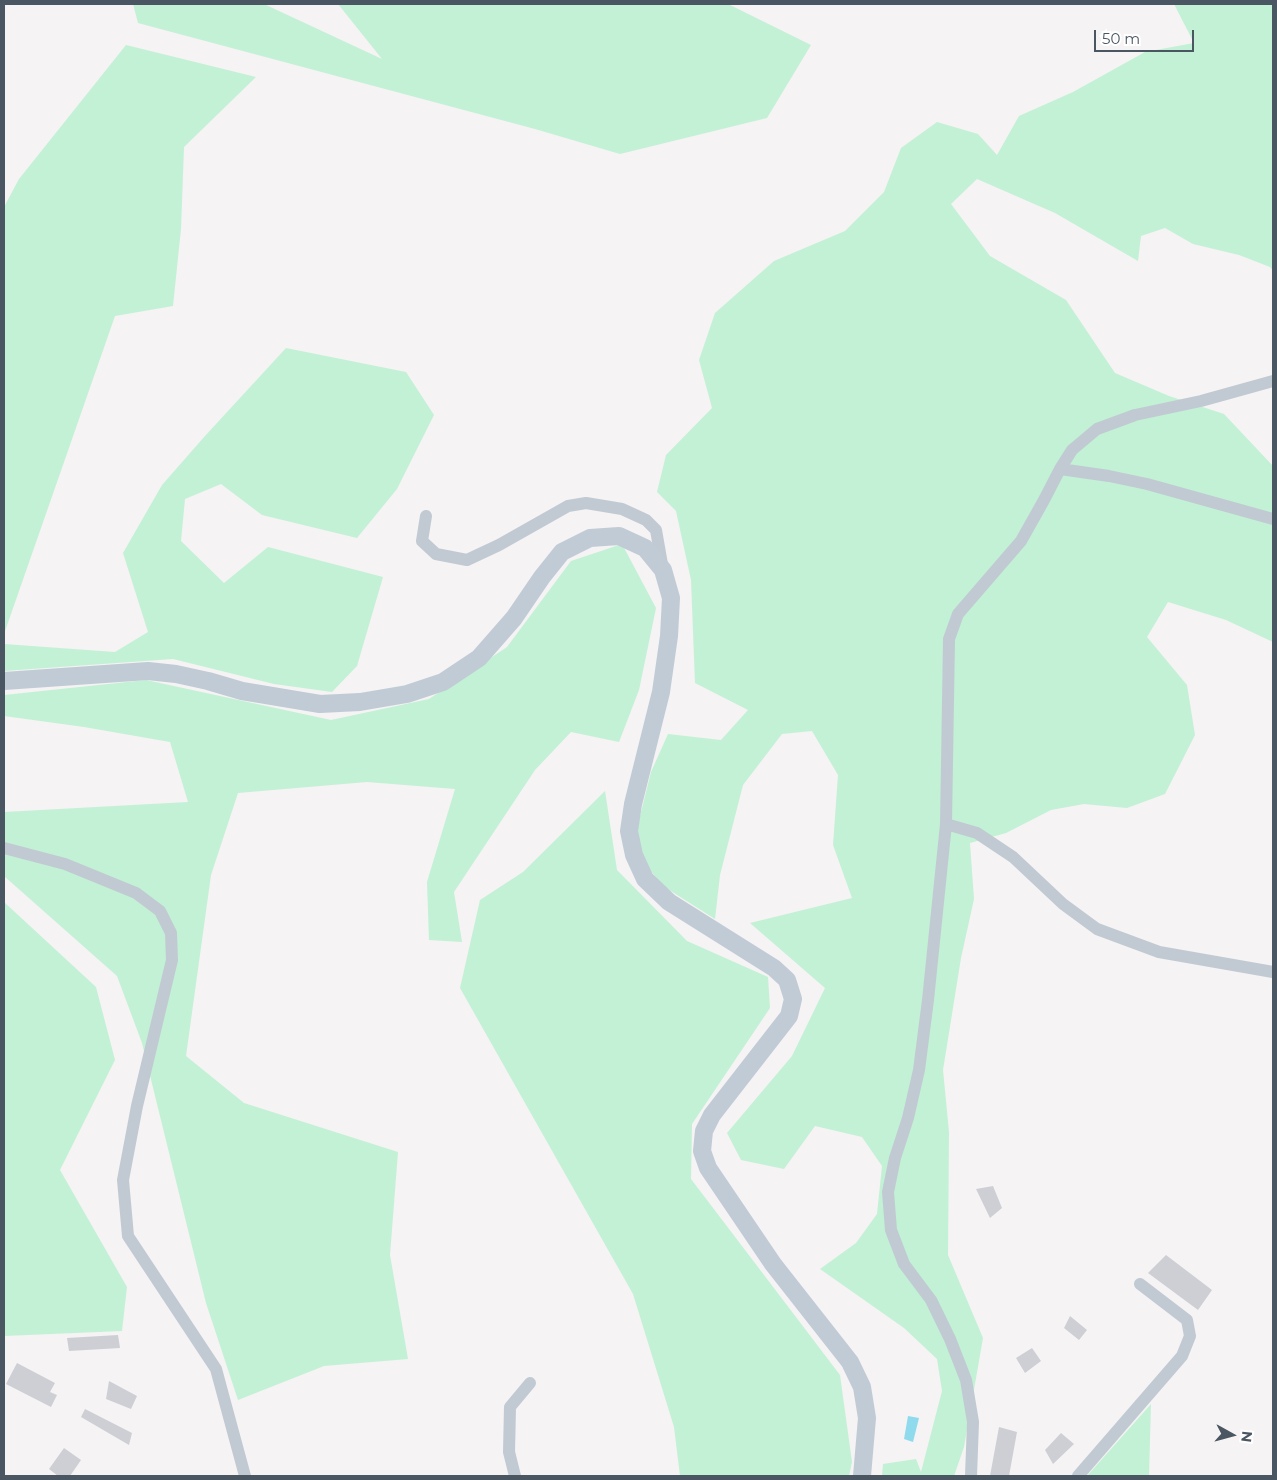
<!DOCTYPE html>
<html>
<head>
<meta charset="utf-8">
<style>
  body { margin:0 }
  #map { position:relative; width:1277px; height:1480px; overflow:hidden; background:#f5f3f3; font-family:Montserrat,sans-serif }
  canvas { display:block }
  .frame { position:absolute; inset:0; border:5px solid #4a5661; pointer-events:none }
  .north { position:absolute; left:1207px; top:1410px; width:50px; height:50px; -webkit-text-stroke:4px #fff; paint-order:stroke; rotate:97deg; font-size:14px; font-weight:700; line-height:20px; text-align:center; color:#4a5661 }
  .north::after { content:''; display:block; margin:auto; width:18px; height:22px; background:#4a5661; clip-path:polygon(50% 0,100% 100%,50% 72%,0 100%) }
  .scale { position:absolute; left:1094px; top:30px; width:100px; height:22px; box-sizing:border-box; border:2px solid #4a5661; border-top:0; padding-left:6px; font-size:15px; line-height:18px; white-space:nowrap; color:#4a5661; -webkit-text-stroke:4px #fff; paint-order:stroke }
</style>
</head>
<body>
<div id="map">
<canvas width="1277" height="1480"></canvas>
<div class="frame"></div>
<div class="north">N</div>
<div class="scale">50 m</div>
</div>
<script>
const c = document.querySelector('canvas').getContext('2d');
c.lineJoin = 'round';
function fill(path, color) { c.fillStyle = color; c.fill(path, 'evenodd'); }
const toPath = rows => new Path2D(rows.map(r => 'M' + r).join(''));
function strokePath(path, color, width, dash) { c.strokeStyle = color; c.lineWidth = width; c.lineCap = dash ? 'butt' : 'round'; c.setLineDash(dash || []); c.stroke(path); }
const green = toPath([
  [133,4,264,4,382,59,338,4,728,4,811,45,767,118,620,154,535,129,138,23],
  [1174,4,1273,4,1273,271,1270,267,1239,255,1193,244,1165,228,1141,236,1138,261,1055,213,977,179,951,204,990,256,1066,300,1115,373,1169,396,1224,414,1273,466,1273,642,1226,620,1168,602,1147,637,1187,685,1195,735,1165,794,1127,808,1084,804,1051,810,1006,833,970,843,974,899,961,958,943,1070,949,1132,948,1255,983,1338,964,1447,954,1476,882,1476,883,1464,916,1459,921,1472,942,1391,937,1359,904,1328,820,1269,856,1243,877,1214,882,1166,862,1137,815,1126,784,1169,741,1160,727,1133,792,1056,825,988,750,923,852,898,833,845,838,775,812,731,782,734,743,785,720,875,715,919,663,886,632,848,651,772,668,734,721,740,748,710,695,683,691,580,676,511,657,492,666,455,712,408,699,360,715,313,774,261,845,231,884,192,901,148,937,122,978,134,997,155,1019,116,1073,92,1145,52,1194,43],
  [126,45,256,77,184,147,181,229,173,306,115,316,4,634,4,207,19,179],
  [286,348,406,372,434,415,397,489,357,538,262,515,221,484,185,499,181,541,224,583,268,547,383,577,357,666,332,692,274,684,173,659,4,671,4,644,115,652,148,632,123,553,162,485,205,436],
  [622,544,656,608,639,690,619,742,571,732,535,770,454,892,462,942,429,940,427,882,455,789,367,782,238,793,211,875,186,1056,244,1103,398,1152,390,1255,408,1359,324,1366,238,1400,206,1303,142,1043,117,976,4,876,4,812,188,802,170,742,84,727,4,716,4,695,146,680,331,720,429,699,507,647,571,561],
  [605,791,617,870,687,941,768,977,770,1008,692,1124,691,1179,840,1375,852,1462,849,1476,680,1476,674,1427,633,1294,460,988,480,900,523,872],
  [4,902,96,987,115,1060,60,1170,127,1287,122,1331,4,1336],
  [1151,1404,1149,1476,1087,1476]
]);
const water = toPath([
  [908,1416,919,1418,913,1442,904,1439]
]);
const building = toPath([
  [993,1186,1002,1208,990,1218,976,1189],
  [1166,1255,1212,1290,1198,1310,1148,1273],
  [1070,1316,1087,1330,1079,1340,1064,1328],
  [118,1335,120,1348,69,1351,67,1338],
  [1032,1348,1041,1361,1025,1373,1016,1358],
  [17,1363,55,1383,50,1392,57,1395,51,1407,6,1384],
  [109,1381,137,1396,131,1409,106,1399],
  [85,1409,132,1433,129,1445,81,1417],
  [999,1427,1017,1432,1009,1476,990,1476],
  [1061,1433,1074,1444,1053,1464,1045,1450],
  [64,1448,81,1460,70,1476,58,1476,49,1469]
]);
const minor = toPath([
  [1273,381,1201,401,1135,415,1097,429,1072,450,1060,469,1109,476,1147,484,1273,519],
  [426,516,422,541,436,554,467,560,499,545,568,506,586,503,622,509,646,520,656,530,663,570],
  [946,824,977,833,1013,857,1063,904,1097,929,1159,952,1273,972],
  [4,848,65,864,136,893,160,911,171,933,172,960,137,1106,123,1180,128,1236,216,1369,245,1476],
  [515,1476,509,1452,510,1407,530,1383],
  [971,1476,973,1422,966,1380,950,1339,931,1300,904,1264,891,1230,888,1192,895,1158,908,1118,919,1070,928,1000,946,824,949,639,958,614,1021,541,1044,500,1060,469],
  [1078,1476,1182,1356,1190,1336,1187,1320,1140,1284]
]);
const secondary = toPath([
  [4,681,148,671,176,674,208,681,242,691,320,704,360,702,407,694,443,682,479,658,514,618,542,577,562,552,590,538,619,536,645,548,663,570,671,598,669,636,661,692,633,804,629,831,634,855,645,879,669,902,774,968,787,980,793,999,789,1016,712,1115,704,1131,702,1151,708,1168,773,1264,850,1362,862,1387,867,1418,862,1476]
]);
fill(green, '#c3f1d5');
fill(water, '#90daee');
fill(building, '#cdcfd5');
strokePath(minor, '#c1cad2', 12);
strokePath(secondary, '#c1cbd6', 18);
</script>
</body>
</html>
